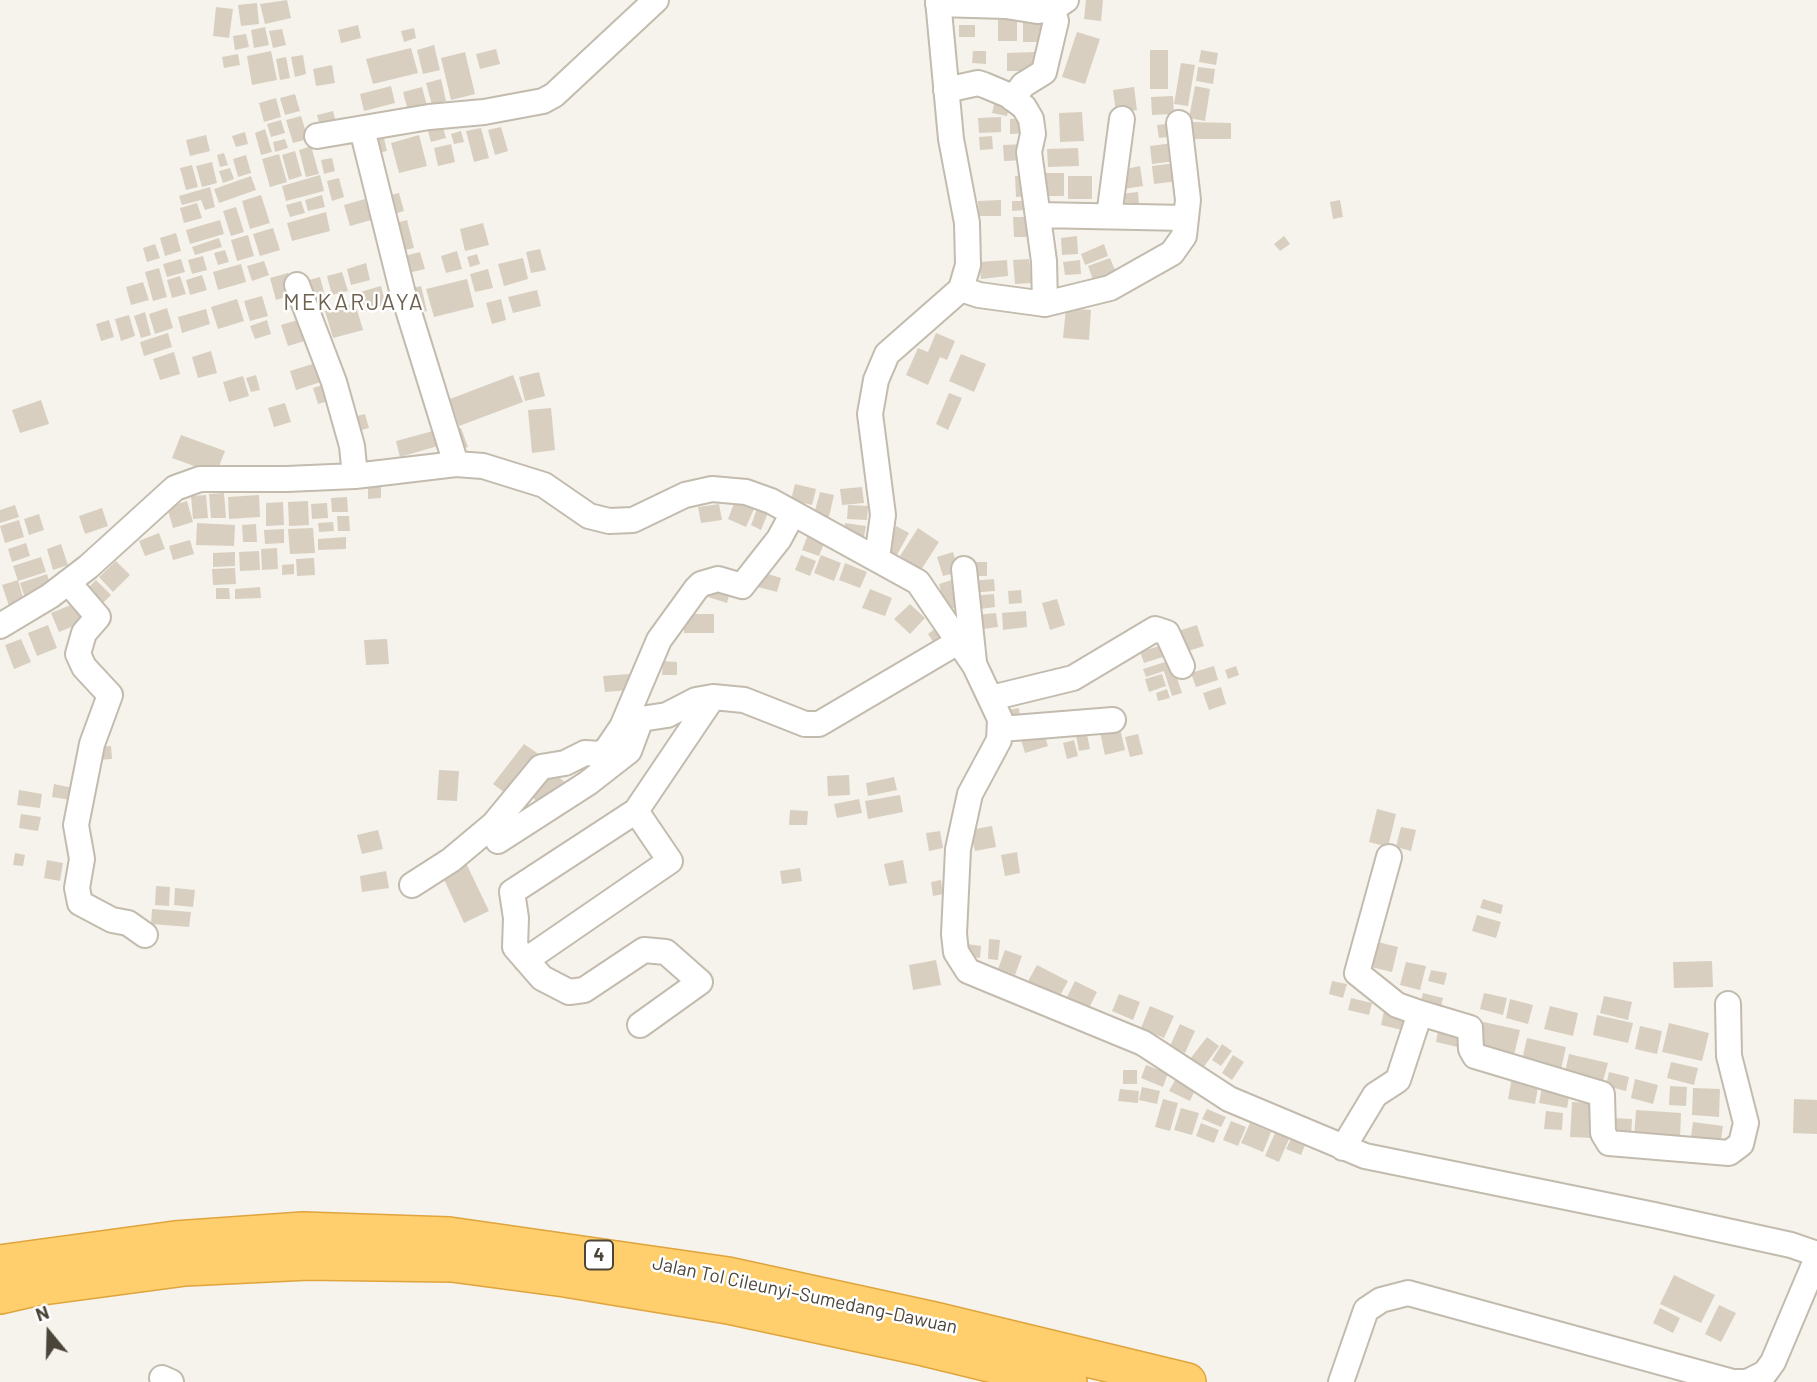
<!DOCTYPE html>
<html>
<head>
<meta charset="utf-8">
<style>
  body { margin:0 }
  #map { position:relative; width:1817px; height:1382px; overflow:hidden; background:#f6f3ec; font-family:Barlow,sans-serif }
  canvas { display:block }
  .north { position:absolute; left:14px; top:1298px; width:70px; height:70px; -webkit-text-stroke:5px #fff; paint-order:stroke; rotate:341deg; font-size:19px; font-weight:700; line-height:28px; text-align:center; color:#4b4439 }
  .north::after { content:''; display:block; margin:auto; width:24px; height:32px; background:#4b4439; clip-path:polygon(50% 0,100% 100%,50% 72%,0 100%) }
</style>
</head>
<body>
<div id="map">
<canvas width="1817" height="1382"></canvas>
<div class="north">N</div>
</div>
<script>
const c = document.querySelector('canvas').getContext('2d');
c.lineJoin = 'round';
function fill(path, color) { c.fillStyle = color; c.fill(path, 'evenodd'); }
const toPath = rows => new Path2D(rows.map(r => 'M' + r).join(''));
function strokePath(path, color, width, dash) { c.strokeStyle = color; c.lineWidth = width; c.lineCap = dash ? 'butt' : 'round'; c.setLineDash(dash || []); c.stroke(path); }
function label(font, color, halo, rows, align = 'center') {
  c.font = font + ' Barlow,sans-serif'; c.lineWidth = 5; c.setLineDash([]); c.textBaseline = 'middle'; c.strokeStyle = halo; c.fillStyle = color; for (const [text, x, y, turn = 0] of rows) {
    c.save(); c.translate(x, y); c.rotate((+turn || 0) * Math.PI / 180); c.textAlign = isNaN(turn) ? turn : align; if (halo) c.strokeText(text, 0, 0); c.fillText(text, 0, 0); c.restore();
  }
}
const building = toPath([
  [287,0,291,18,265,24,260,4],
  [1086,0,1103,0,1101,21,1084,19],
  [257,3,259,24,241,26,238,5],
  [216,7,233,9,229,38,213,36],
  [1023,19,1046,19,1046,42,1023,42],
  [998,20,1017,20,1017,41,998,41],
  [358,25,361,38,341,43,338,30],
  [959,25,975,25,975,37,959,37],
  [265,27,269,45,254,48,251,30],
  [414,28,416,38,404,42,401,31],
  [282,29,286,45,273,48,269,31],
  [1077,32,1100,39,1085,84,1062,77],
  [246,34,249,47,235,50,233,36],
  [434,45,440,70,423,74,417,50],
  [411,48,418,73,373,84,366,59],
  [496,49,500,64,480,69,476,54],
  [1150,50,1168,50,1168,89,1150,89],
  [1201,50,1218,53,1216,65,1199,62],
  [271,51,277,80,252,85,247,56],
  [973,51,986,51,986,64,972,63],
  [465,52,475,94,451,100,441,58],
  [1035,52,1035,71,1007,71,1007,53],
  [238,54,240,65,224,68,222,57],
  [303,55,306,74,295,77,291,57],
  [286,57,290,78,280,80,276,59],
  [1181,63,1195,65,1188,106,1174,104],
  [332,65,335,83,316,86,313,69],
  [1198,67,1215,69,1213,84,1196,81],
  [441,79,446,101,432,105,426,83],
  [391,86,395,103,364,111,360,94],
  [1195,86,1210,89,1205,121,1189,118],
  [422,87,427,106,408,111,403,92],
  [1134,87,1137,110,1116,113,1113,90],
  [295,94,300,111,285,115,280,98],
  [996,96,1011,100,1007,116,992,113],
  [1173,96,1174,114,1152,115,1151,97],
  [276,98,281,117,264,122,259,103],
  [333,111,336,122,320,126,317,115],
  [1082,112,1084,141,1060,142,1059,113],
  [301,116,308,139,293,143,286,120],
  [1001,117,1001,132,979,133,978,118],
  [1029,118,1030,133,1010,134,1010,119],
  [281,120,285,133,271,137,267,124],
  [1192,122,1231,123,1231,139,1192,139],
  [1175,123,1176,136,1159,138,1157,125],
  [443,127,446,138,431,142,428,131],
  [501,127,508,151,495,155,488,130],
  [481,128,489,158,474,162,466,131],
  [265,129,272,152,261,155,255,133],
  [461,131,464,142,454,144,451,134],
  [245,132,248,144,236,147,232,136],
  [383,134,387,151,373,154,369,137],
  [206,135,210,151,190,156,186,140],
  [419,135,427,166,399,173,391,143],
  [992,136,993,149,980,150,979,137],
  [285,139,288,148,275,152,273,142],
  [1173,143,1175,161,1152,164,1150,146],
  [451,144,455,162,438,166,434,148],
  [1026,144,1027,160,1004,161,1003,145],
  [311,146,319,174,306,177,299,150],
  [1078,148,1079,166,1048,167,1047,149],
  [295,151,302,176,289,180,282,155],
  [224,153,228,165,220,167,217,155],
  [279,154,287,182,270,187,262,159],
  [246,155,251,173,238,177,233,159],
  [332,158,335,171,324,174,321,160],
  [212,162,217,183,202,187,196,166],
  [1176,163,1178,181,1154,184,1152,166],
  [192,165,198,187,186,190,180,168],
  [1140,166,1143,186,1124,189,1121,170],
  [230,168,234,179,223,183,219,171],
  [1045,173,1064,173,1064,196,1045,196],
  [320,175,324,191,286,201,282,186],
  [1030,175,1031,196,1016,197,1015,176],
  [251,176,256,190,219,203,214,189],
  [1068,176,1092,176,1092,199,1068,199],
  [339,178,344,197,332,201,327,181],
  [210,187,215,207,205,210,201,200,182,205,179,196],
  [1138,192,1139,203,1121,204,1120,194],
  [399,193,404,211,388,216,384,197],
  [261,195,270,223,250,229,242,201],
  [322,195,325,207,308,211,305,200],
  [365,199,371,220,350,226,344,205],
  [1001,200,1001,216,979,216,978,201],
  [1340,200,1343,217,1333,219,1330,202],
  [301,201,305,213,290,217,286,205],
  [1012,201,1025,201,1025,210,1012,211],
  [197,203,202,218,184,223,180,208],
  [236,207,244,232,231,236,223,211],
  [326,212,330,231,292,241,287,223],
  [1013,217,1032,217,1032,237,1014,237],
  [220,220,224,234,190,244,186,230],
  [407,220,414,248,396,252,389,225],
  [483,223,489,245,465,251,460,229],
  [273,228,280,250,260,256,253,234],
  [176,233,181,251,165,256,160,238],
  [248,235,254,256,237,261,231,240],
  [1077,236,1078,254,1062,255,1061,238],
  [1284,236,1290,244,1280,251,1274,244],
  [219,238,222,247,195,255,192,247],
  [155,244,160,258,147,262,143,248],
  [1104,244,1108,256,1085,265,1081,254],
  [540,249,546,270,531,273,526,252],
  [225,250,229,262,218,265,214,253],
  [457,251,462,269,446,273,441,256],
  [420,252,425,269,404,274,400,257],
  [477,254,480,264,470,267,467,257],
  [203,256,207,270,192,274,188,260],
  [523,258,528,279,504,286,498,264],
  [1110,258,1119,280,1096,288,1088,266],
  [181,259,185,272,167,277,163,264],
  [1029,259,1032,283,1015,284,1013,260],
  [1007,260,1008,276,981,279,979,262],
  [1080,260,1081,274,1065,275,1063,262],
  [264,261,269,275,252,281,247,266],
  [366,263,370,280,351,285,347,269],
  [241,264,246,282,218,290,213,272],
  [159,268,167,297,153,301,145,272],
  [488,269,493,288,475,292,470,274],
  [342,272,348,291,332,295,327,276],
  [288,273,295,294,276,300,270,278],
  [202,275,207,290,190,295,186,280],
  [180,276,186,294,172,298,167,280],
  [320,277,326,300,309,304,302,282],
  [467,279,474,307,434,317,426,289],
  [143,282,149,300,131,305,126,287],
  [381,286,386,305,365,311,360,292],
  [421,286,427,311,412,314,406,290],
  [537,290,541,306,513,313,508,297],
  [262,296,268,316,250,321,244,301],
  [237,299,244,321,218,329,211,307],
  [501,299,506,320,492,324,486,303],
  [355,303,363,330,333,338,325,311],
  [167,308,173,328,155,334,149,314],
  [1066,308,1091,310,1089,340,1063,338],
  [206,309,210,324,182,333,178,317],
  [145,312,151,335,141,338,134,316],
  [129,315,135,336,121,341,115,319],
  [304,318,311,339,288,346,281,325],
  [109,320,114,337,101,341,96,324],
  [267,320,271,334,255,339,250,326],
  [168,333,172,347,144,356,140,342],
  [936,333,955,341,947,360,940,357,928,385,906,375,918,348,928,352],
  [211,351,217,373,198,378,192,357],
  [174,352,180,374,160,380,153,359],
  [961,354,986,364,974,392,949,381],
  [322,361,327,380,296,390,290,371],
  [539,372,545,396,525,401,519,377],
  [256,375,260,390,251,392,246,378],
  [513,375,523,402,459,426,450,399],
  [243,376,249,396,229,402,223,382],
  [331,382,336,399,318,404,313,388],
  [949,393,962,398,948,430,936,424],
  [41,400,49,424,20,433,12,410],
  [285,403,291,422,274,427,268,408],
  [551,408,555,450,532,453,528,410],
  [365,414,369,428,353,432,349,418],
  [461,428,468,447,455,451,448,432],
  [433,431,438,446,400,457,396,441],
  [181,435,225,451,216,474,172,458],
  [795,484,816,489,812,505,791,500],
  [381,486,381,498,368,499,368,487],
  [862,487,864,503,842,505,840,489],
  [820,492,834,495,828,521,813,518],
  [224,493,226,518,211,518,209,494],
  [206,495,208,518,193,519,191,496],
  [259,495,260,517,229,519,228,497],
  [347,497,348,512,332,512,331,498],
  [187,501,193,522,173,528,167,507],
  [308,501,309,525,289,526,288,502],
  [735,501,754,509,746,527,728,519],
  [283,502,284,525,266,526,266,503],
  [327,503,328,518,312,519,311,504],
  [719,504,722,520,701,523,698,507],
  [15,505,19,517,0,523,0,510],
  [848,505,868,506,867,520,847,519],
  [102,508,108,526,85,534,79,516],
  [757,509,768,513,761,530,751,525],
  [39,514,44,530,29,535,24,519],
  [337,516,349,516,350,531,338,531],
  [19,520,24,537,5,543,0,526],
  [333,522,334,531,319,532,318,523],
  [197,523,235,525,234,546,196,545],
  [845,523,866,526,863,542,842,539],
  [256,524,257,542,243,542,242,525],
  [896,526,909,533,893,562,881,556],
  [313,528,315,553,290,554,288,529],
  [918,528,939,542,921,570,900,556],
  [284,529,284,543,265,544,264,530],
  [159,533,165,549,145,556,139,541],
  [346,537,346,549,318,550,318,539],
  [807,537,824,544,819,556,802,550],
  [190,540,194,554,173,560,169,546],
  [26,543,30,556,12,562,8,549],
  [61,544,68,565,53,570,47,549],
  [277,548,278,569,262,570,261,549],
  [259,551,260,570,240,571,239,552],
  [235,552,235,566,213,567,213,553],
  [953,552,959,572,943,576,937,557],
  [801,555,816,561,810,576,795,570],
  [821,555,841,563,834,581,814,573],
  [41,557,46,572,18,581,13,566],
  [314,558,315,575,297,576,296,559],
  [116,561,130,575,113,592,99,577],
  [972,562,987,562,987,576,972,576],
  [845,563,867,572,860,588,839,580],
  [294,564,294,574,282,575,282,565],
  [235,568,236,584,213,585,212,569],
  [758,571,781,578,777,592,754,586],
  [47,574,52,589,25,598,20,583],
  [955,579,963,606,946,610,939,584],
  [994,579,995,591,970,593,969,581],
  [18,580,24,601,9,606,2,585],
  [96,580,111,595,98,608,83,593],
  [712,583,731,589,727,603,708,597],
  [260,587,261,598,235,599,235,589],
  [216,588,229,588,230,599,216,599],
  [870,589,892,598,885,616,862,608],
  [1021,590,1022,603,1009,604,1008,591],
  [994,594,995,607,973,610,971,596],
  [1057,599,1065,625,1050,630,1042,603],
  [78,602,86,621,59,632,51,613],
  [910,604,925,618,910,634,894,619],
  [1026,611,1027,627,1003,630,1002,613],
  [996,613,998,627,976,630,974,615],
  [683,614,714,614,714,633,684,633],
  [48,625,57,648,37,656,28,633],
  [1197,625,1204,646,1182,653,1175,632],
  [936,628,943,637,934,643,928,634],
  [21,639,31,662,14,669,5,645],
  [387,639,389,664,366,665,364,640],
  [1162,645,1166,656,1144,663,1140,652],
  [1171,660,1182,693,1172,696,1164,671,1146,677,1143,669],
  [663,661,677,662,677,675,662,675],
  [1214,666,1218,680,1196,687,1191,673],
  [1236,666,1239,675,1228,679,1225,670],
  [629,674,631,690,605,692,603,676],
  [1162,674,1166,686,1149,692,1145,679],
  [1221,687,1226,704,1209,710,1203,693],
  [1167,689,1170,698,1158,701,1156,693],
  [1019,708,1020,722,1007,723,1006,710],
  [1119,724,1125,750,1105,755,1099,728],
  [1042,727,1048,746,1025,753,1019,733],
  [1087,734,1090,749,1079,751,1076,736],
  [1138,734,1143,754,1130,757,1125,737],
  [1074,740,1078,756,1067,759,1063,743],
  [524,744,540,755,509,796,493,784],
  [111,746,112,759,97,760,97,747],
  [545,768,564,781,545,807,527,794],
  [439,770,459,771,457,801,437,800],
  [849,775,850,795,828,796,827,776],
  [894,777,897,790,868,796,866,783],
  [54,784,73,788,71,800,52,797],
  [19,790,42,794,40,808,17,805],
  [900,795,903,812,868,819,865,801],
  [859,799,862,813,837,818,834,804],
  [1377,809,1396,814,1388,847,1369,842],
  [790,810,808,811,807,825,789,825],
  [21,814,41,817,38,831,19,828],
  [992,826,996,847,975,851,970,830],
  [1401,827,1416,830,1411,851,1396,847],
  [378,830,383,849,362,854,357,835],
  [940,831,943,848,929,851,926,833],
  [1017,852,1020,873,1005,876,1001,855],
  [15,853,25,855,23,866,13,865],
  [47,860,63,863,60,881,44,878],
  [903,860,907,883,889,886,884,864],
  [466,863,489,911,464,923,442,875],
  [800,868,802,881,782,884,780,871],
  [386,871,389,888,362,892,360,876],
  [941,880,943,894,933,896,931,882],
  [156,886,170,887,169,906,155,905],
  [175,888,195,890,193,907,174,905],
  [1483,899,1503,905,1501,914,1480,908],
  [152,909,191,912,189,927,151,924],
  [1477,915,1501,922,1496,938,1472,931],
  [989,939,1000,940,998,960,988,959],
  [1378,942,1398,947,1392,972,1371,967],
  [967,944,981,946,980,958,965,956],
  [1005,950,1022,956,1015,975,998,969],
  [936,960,941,985,913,990,909,965],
  [1712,961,1713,987,1674,988,1673,962],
  [1406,962,1426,966,1420,990,1400,985],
  [1037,965,1068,981,1058,999,1027,983],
  [1431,970,1447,973,1444,985,1428,981],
  [1075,981,1097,992,1089,1008,1067,997],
  [1332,981,1347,984,1343,998,1329,994],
  [1423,993,1443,998,1440,1010,1420,1006],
  [1484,993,1507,998,1503,1015,1480,1009],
  [1119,994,1140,1002,1133,1020,1112,1011],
  [1604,996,1632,1002,1628,1020,1600,1013],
  [1351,998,1372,1003,1369,1015,1348,1010],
  [1510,999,1533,1005,1528,1024,1506,1018],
  [1150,1006,1174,1016,1164,1038,1141,1028],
  [1550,1006,1578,1013,1573,1036,1544,1029],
  [1384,1011,1410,1017,1406,1031,1381,1025],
  [1597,1015,1633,1023,1628,1043,1593,1035],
  [1479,1021,1520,1030,1514,1055,1473,1046],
  [1669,1023,1709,1033,1702,1061,1662,1052],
  [1180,1024,1195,1031,1185,1053,1170,1046],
  [1439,1026,1462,1032,1458,1047,1436,1042],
  [1640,1026,1662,1031,1657,1054,1635,1049],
  [1207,1037,1219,1046,1203,1068,1190,1059],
  [1527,1038,1566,1047,1561,1069,1522,1060],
  [1222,1044,1232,1051,1221,1066,1212,1060],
  [1569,1054,1608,1063,1603,1081,1565,1072],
  [1233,1055,1244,1062,1232,1080,1222,1073],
  [1671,1062,1698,1068,1694,1085,1667,1078],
  [1146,1065,1168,1073,1163,1087,1141,1078],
  [1123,1070,1137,1070,1137,1084,1123,1084],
  [1609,1072,1629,1077,1626,1091,1606,1086],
  [1512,1077,1539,1082,1535,1104,1508,1099],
  [1635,1079,1658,1085,1653,1104,1631,1098],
  [1175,1080,1195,1090,1190,1101,1169,1091],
  [1543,1082,1571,1087,1567,1108,1539,1103],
  [1670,1086,1687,1087,1686,1106,1669,1105],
  [1142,1087,1160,1091,1157,1104,1139,1100],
  [1693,1088,1720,1089,1719,1117,1692,1115],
  [1120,1089,1139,1091,1138,1103,1118,1101],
  [1163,1099,1178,1103,1170,1131,1155,1127],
  [1794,1099,1817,1100,1817,1134,1793,1133],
  [1572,1102,1595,1103,1593,1138,1570,1137],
  [1181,1108,1199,1113,1192,1135,1174,1130],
  [1207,1109,1226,1117,1221,1127,1202,1119],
  [1636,1110,1681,1113,1680,1139,1634,1137],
  [1546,1111,1563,1113,1562,1130,1544,1129],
  [1612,1118,1632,1119,1631,1138,1611,1137],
  [1231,1121,1246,1127,1238,1146,1223,1140],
  [1693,1122,1723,1126,1720,1147,1690,1144],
  [1201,1123,1219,1130,1214,1143,1196,1136],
  [1250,1123,1271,1132,1263,1152,1241,1143],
  [1275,1133,1289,1139,1279,1162,1265,1156],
  [1291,1139,1305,1145,1301,1155,1286,1149],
  [1674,1275,1715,1295,1701,1323,1660,1304],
  [1719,1305,1736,1313,1721,1342,1705,1334],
  [1660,1308,1680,1318,1673,1333,1653,1323]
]);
const minor = toPath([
  [938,4,1006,6,1037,11,1053,9,1066,0],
  [946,90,978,83,984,85,1008,95,1024,107,1031,119,1033,134,1029,152,1044,261,1045,304],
  [1013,99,1023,85,1044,72,1056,21,1053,9],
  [362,129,402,290,456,464],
  [317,136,429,117,484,112,543,101,554,95,656,0],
  [1038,215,1186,218],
  [1109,216,1122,119],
  [297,285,334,382,352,446,355,476],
  [961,289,979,295,1045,304,1110,288,1172,253,1184,236,1188,200,1179,123],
  [877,558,883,515,870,414,876,380,887,354,961,289,968,265,967,223,951,139,938,0],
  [964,569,974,662],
  [68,582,98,617,84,633,78,654,84,667,110,695,92,744,76,825,82,859,77,888,80,903,112,920,128,923,145,935],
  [0,626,50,596,88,567,175,488,200,479,287,479,355,476,456,464,483,466,544,485,589,516,609,521,633,520,685,495,712,489,746,492,771,501,918,582,975,666,1000,719,999,740,970,794,958,849,954,934,956,952,968,971,1143,1043,1229,1099,1365,1156,1654,1215,1791,1245,1817,1254],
  [991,698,1073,678,1155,629,1167,633,1182,666],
  [1001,729,1113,720],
  [498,841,588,783,629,751,641,719,667,715,696,700,713,697],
  [1389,857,1357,973,1397,1005,1420,1013],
  [412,885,451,860,494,824,541,767,565,763,585,753,600,754,607,749,622,727,659,640,696,589,701,584,718,579,742,586,779,539,793,513],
  [526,960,670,861,636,811],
  [640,1025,700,982,666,952,644,950,584,990,569,992,542,978,515,947,516,918,512,892,636,811,713,697,744,700,805,724,819,724,958,642],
  [1343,1148,1375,1095,1398,1080,1420,1013,1470,1028,1471,1049,1475,1056,1602,1094,1603,1133,1609,1143,1729,1153,1741,1144,1746,1123,1729,1056,1728,1004],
  [162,1378,171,1382],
  [1341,1382,1366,1310,1381,1300,1408,1293,1733,1382,1744,1382],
  [1747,1382,1765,1373,1773,1362,1817,1258]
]);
const highway = toPath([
  [0,1264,175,1240,303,1231,449,1236,728,1276,930,1320,1187,1382],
  [0,1295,35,1287,185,1267,308,1261,452,1263,565,1278,728,1305,924,1347,1068,1382]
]);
const shields = [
  [599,1255,28]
];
const shieldNames = [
  ["4",599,1255]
];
const streetNames = [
  ["Jalan Tol Cileunyi–Sumedang–Dawuan",805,1295,12]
];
const quarterNames = [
  ["MEKARJAYA",354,302]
];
fill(building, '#d8cfc1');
strokePath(minor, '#c2bbae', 28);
strokePath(highway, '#e0a43c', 40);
strokePath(minor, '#fff', 24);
strokePath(highway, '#ffcf6e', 37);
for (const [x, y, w] of shields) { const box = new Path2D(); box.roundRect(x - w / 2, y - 14.5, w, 29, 5); c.fillStyle = '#fff'; c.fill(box); strokePath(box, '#4b4439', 2); }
label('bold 18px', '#4b4439', null, shieldNames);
label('19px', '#4b4439', '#fff', streetNames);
c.letterSpacing = '2px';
label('23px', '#6e6250', '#fff', quarterNames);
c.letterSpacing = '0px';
</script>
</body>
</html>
